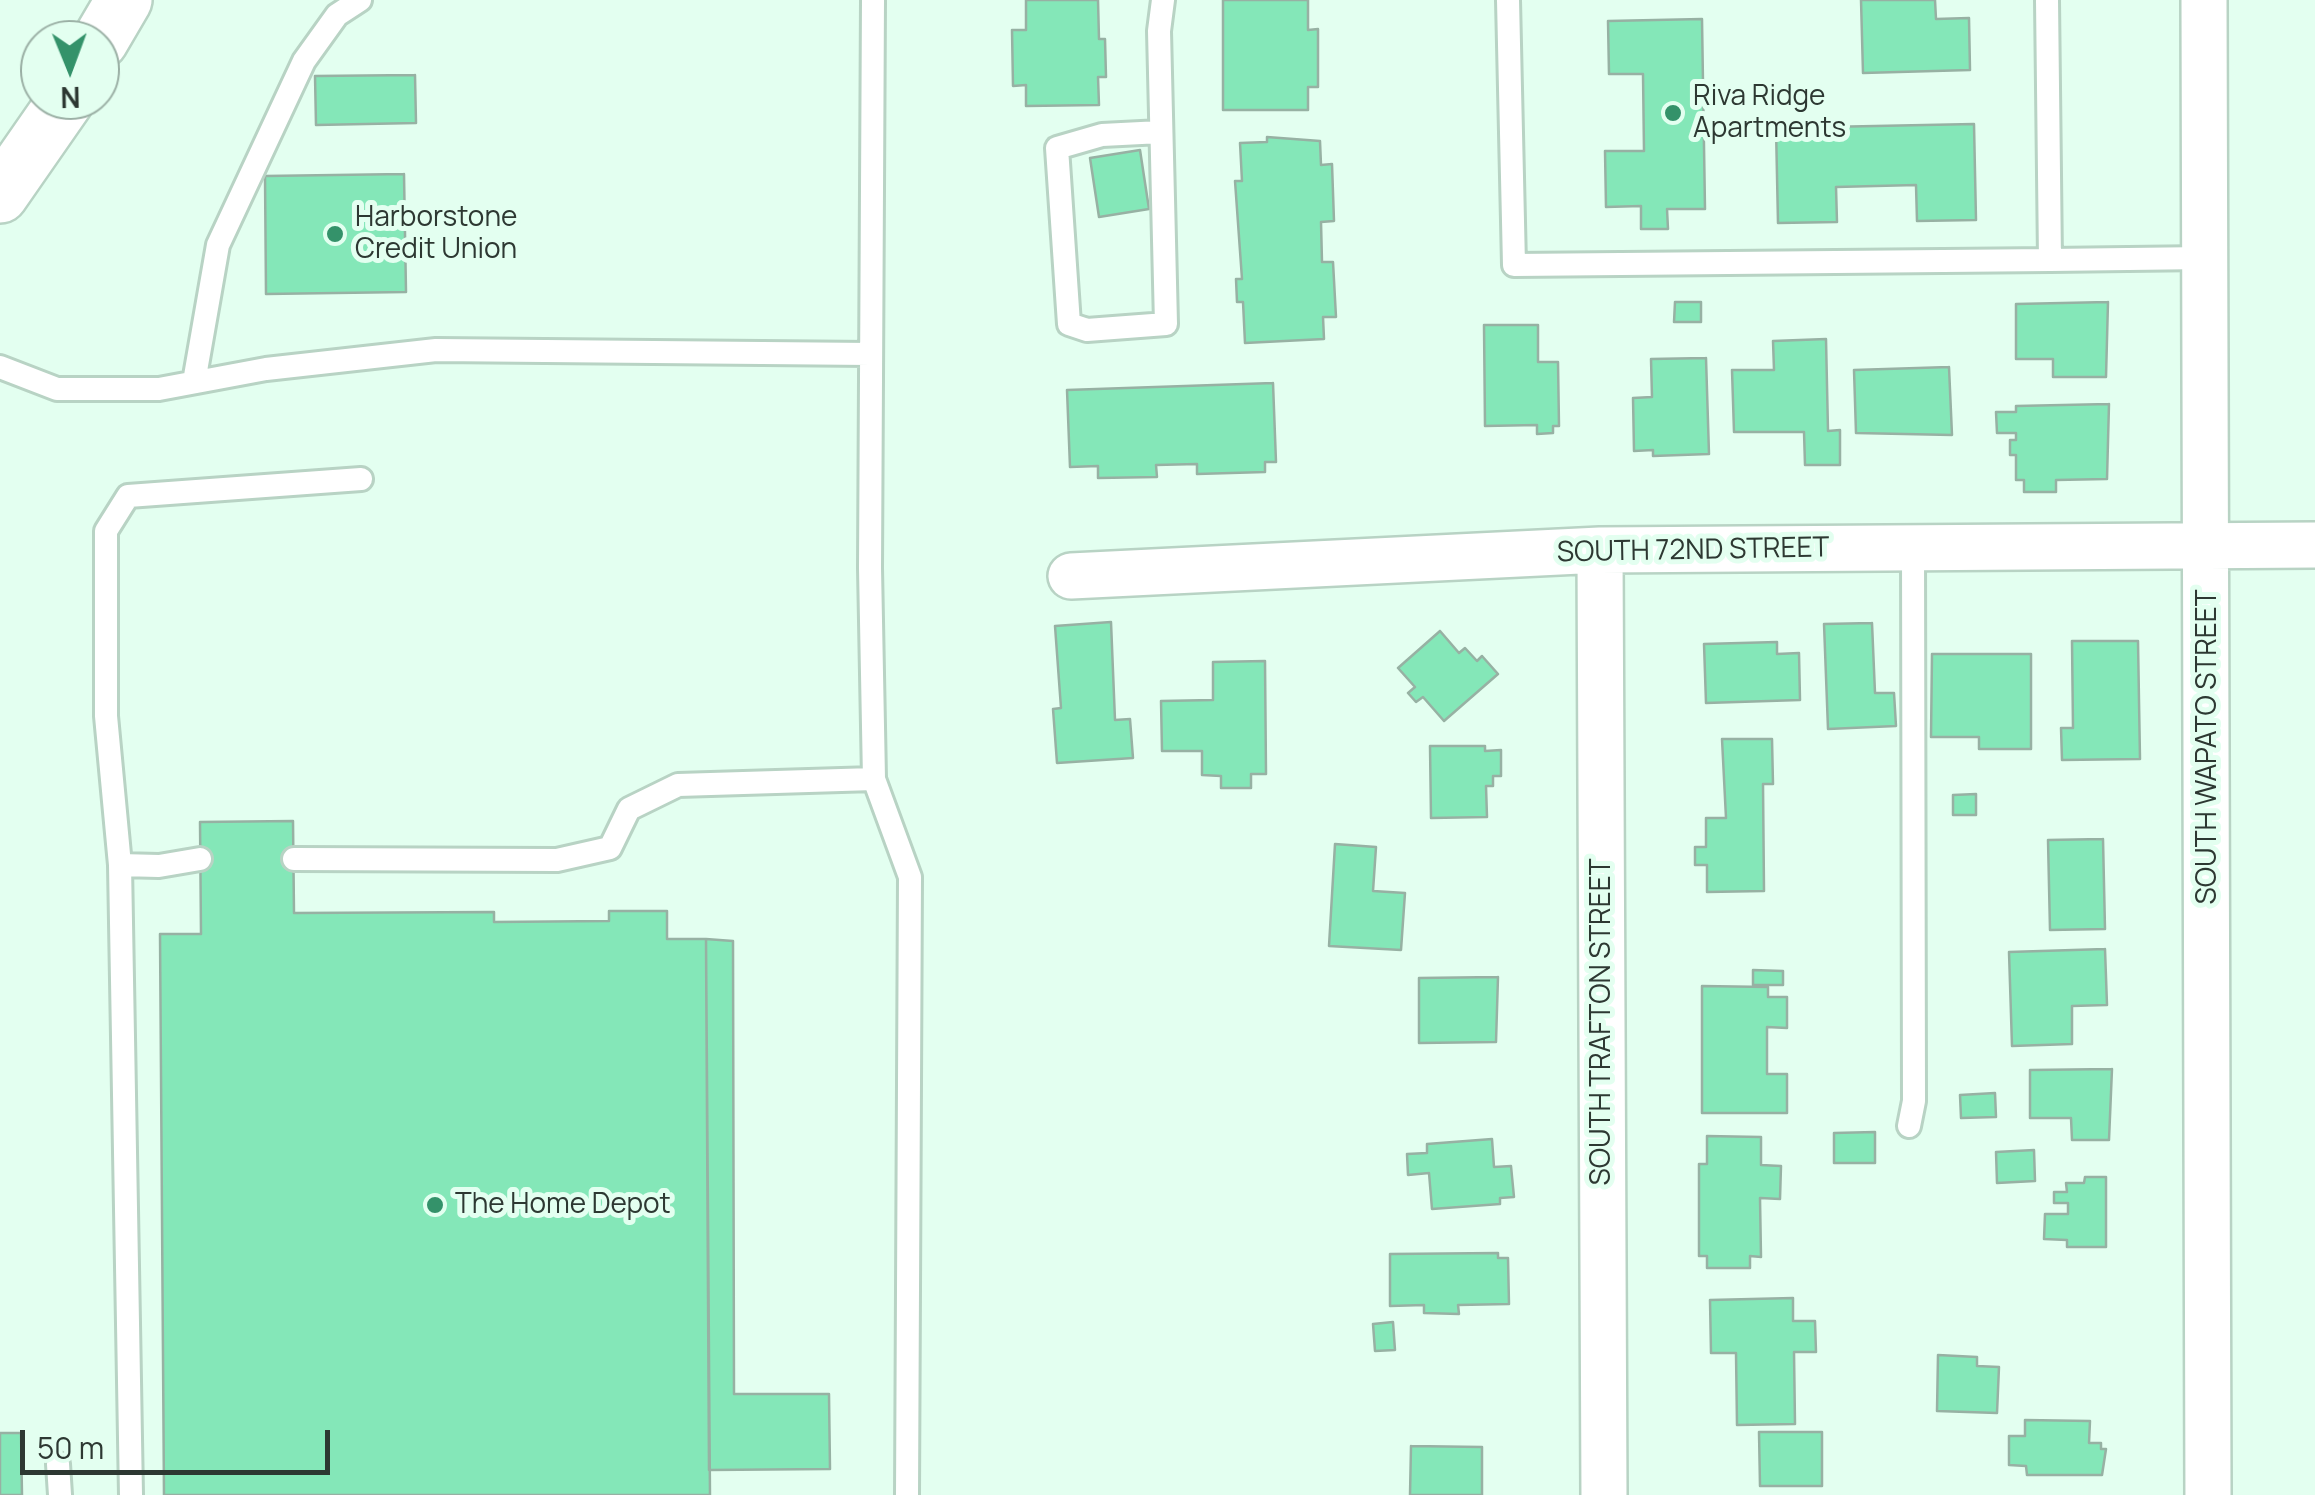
<!DOCTYPE html>
<html>
<head>
<meta charset="utf-8">
<style>
  body { margin:0 }
  #map { position:relative; width:2315px; height:1495px; overflow:hidden; background:#e3fff0; font-family:Manrope,sans-serif }
  canvas { display:block }
  .north { position:absolute; left:20px; top:20px; width:100px; height:100px; box-sizing:border-box; background:#e3fff0; border:2px solid #9aafa4; border-radius:50%; rotate:179deg; font-size:28px; font-weight:700; line-height:40px; text-align:center; color:#2d3832 }
  .north::after { content:''; display:block; margin:auto; width:35px; height:45px; background:#34926a; clip-path:polygon(50% 0,100% 100%,50% 72%,0 100%) }
  .scale { position:absolute; left:20px; top:1430px; width:310px; height:45px; box-sizing:border-box; border:5px solid #2d3832; border-top:0; padding-left:12px; font-size:30px; line-height:35px; white-space:nowrap; color:#2d3832; -webkit-text-stroke:8px #e3fff0; paint-order:stroke }
</style>
</head>
<body>
<div id="map">
<canvas width="2315" height="1495"></canvas>
<div class="north">N</div>
<div class="scale">50 m</div>
</div>
<script>
const c = document.querySelector('canvas').getContext('2d');
c.lineJoin = 'round';
function fill(path, color) { c.fillStyle = color; c.fill(path, 'evenodd'); }
const toPath = rows => new Path2D(rows.map(r => 'M' + r).join(''));
function strokePath(path, color, width, dash) { c.strokeStyle = color; c.lineWidth = width; c.lineCap = dash ? 'butt' : 'round'; c.setLineDash(dash || []); c.stroke(path); }
function label(font, color, halo, rows, align = 'center') {
  c.font = font + ' Manrope,sans-serif'; c.lineWidth = 10; c.setLineDash([]); c.textBaseline = 'middle'; c.strokeStyle = halo; c.fillStyle = color; for (const [text, x, y, turn = 0] of rows) {
    c.save(); c.translate(x, y); c.rotate((+turn || 0) * Math.PI / 180); c.textAlign = isNaN(turn) ? turn : align; if (halo) c.strokeText(text, 0, 0); c.fillText(text, 0, 0); c.restore();
  }
}
const building = toPath([
  [1026,0,1098,0,1099,39,1105,39,1106,77,1098,77,1099,105,1026,106,1026,85,1013,86,1012,30,1026,30,1026,0],
  [1223,0,1308,0,1308,30,1318,29,1318,87,1308,87,1308,110,1223,110,1223,0],
  [1861,0,1935,0,1936,19,1969,18,1970,70,1863,73,1861,0],
  [1702,19,1705,209,1667,209,1668,229,1641,229,1641,206,1606,207,1605,151,1644,151,1643,74,1609,74,1608,21,1702,19],
  [415,75,416,123,316,125,315,76,415,75],
  [1974,124,1976,220,1917,221,1916,185,1836,187,1837,222,1778,223,1776,128,1974,124],
  [1267,137,1320,141,1321,165,1332,164,1334,221,1321,222,1322,262,1333,262,1336,317,1323,317,1324,339,1245,343,1243,302,1237,302,1236,279,1242,279,1235,181,1242,181,1240,143,1267,142,1267,137],
  [1140,150,1149,209,1099,217,1090,158,1140,150],
  [404,174,406,292,266,294,265,176,404,174],
  [1675,302,1701,302,1701,322,1674,322,1675,302],
  [2108,302,2106,377,2053,377,2053,359,2016,359,2016,304,2108,302],
  [1484,325,1538,325,1538,362,1558,362,1559,426,1553,426,1553,433,1537,434,1537,425,1485,426,1484,325],
  [1826,339,1828,431,1840,430,1840,465,1805,465,1804,432,1734,432,1732,370,1774,370,1773,341,1826,339],
  [1706,358,1709,454,1653,456,1653,450,1634,451,1633,398,1652,397,1651,359,1706,358],
  [1949,367,1952,435,1856,433,1854,370,1949,367],
  [1273,383,1276,462,1265,462,1265,472,1197,474,1197,464,1156,465,1157,477,1098,478,1098,466,1070,467,1067,390,1273,383],
  [2109,404,2107,479,2056,480,2056,492,2024,492,2024,480,2016,480,2016,455,2010,455,2010,440,2016,440,2016,433,1997,433,1996,412,2016,412,2016,406,2109,404],
  [1111,622,1115,720,1130,719,1133,758,1057,763,1053,709,1061,708,1055,626,1111,622],
  [1872,623,1875,693,1894,693,1896,726,1828,729,1824,624,1872,623],
  [1440,631,1459,653,1465,648,1477,661,1482,656,1498,674,1444,721,1423,697,1416,702,1408,693,1415,687,1398,668,1440,631],
  [2072,641,2138,641,2140,759,2062,760,2061,728,2073,728,2072,641],
  [1777,642,1777,654,1799,653,1800,700,1706,703,1704,644,1777,642],
  [1932,654,2031,654,2031,749,1979,749,1979,737,1931,737,1932,654],
  [1265,661,1266,774,1251,774,1251,788,1221,788,1221,776,1202,775,1202,751,1162,751,1161,701,1213,700,1213,662,1265,661],
  [1722,739,1772,739,1773,784,1763,784,1764,891,1707,892,1707,865,1695,865,1695,847,1706,847,1706,818,1726,818,1722,739],
  [1430,746,1485,746,1485,751,1501,750,1501,776,1493,776,1493,786,1486,786,1487,817,1431,818,1430,746],
  [1976,794,1976,815,1953,815,1953,795,1976,794],
  [293,821,294,913,494,912,494,922,609,921,609,911,667,911,667,939,706,939,710,1495,164,1495,160,934,201,934,200,822,293,821],
  [2103,839,2105,929,2050,930,2048,840,2103,839],
  [1335,844,1376,847,1373,891,1405,893,1401,950,1329,946,1335,844],
  [706,939,733,941,734,1394,829,1394,830,1469,709,1470,706,939],
  [2105,949,2107,1005,2072,1006,2072,1044,2012,1046,2009,952,2105,949],
  [1753,970,1783,971,1783,985,1753,985,1753,970],
  [1498,977,1496,1042,1419,1043,1419,978,1498,977],
  [1702,986,1768,987,1768,997,1787,997,1787,1028,1767,1027,1767,1074,1787,1074,1787,1113,1702,1113,1702,986],
  [2112,1069,2109,1140,2072,1140,2071,1118,2030,1118,2030,1070,2112,1069],
  [1995,1093,1996,1117,1961,1118,1960,1095,1995,1093],
  [1875,1132,1875,1163,1834,1163,1834,1133,1875,1132],
  [1707,1136,1761,1137,1761,1165,1781,1166,1780,1199,1760,1198,1761,1257,1750,1256,1750,1268,1707,1268,1707,1256,1699,1256,1699,1164,1707,1164,1707,1136],
  [1492,1139,1494,1167,1511,1166,1514,1197,1500,1198,1500,1204,1432,1209,1429,1173,1408,1175,1407,1154,1427,1153,1427,1144,1492,1139],
  [2034,1150,2035,1181,1997,1183,1996,1152,2034,1150],
  [2085,1177,2106,1177,2106,1247,2067,1247,2067,1240,2044,1239,2045,1214,2068,1214,2068,1203,2054,1203,2054,1192,2067,1192,2066,1183,2084,1183,2085,1177],
  [1498,1253,1498,1258,1508,1258,1509,1304,1458,1305,1459,1314,1424,1313,1424,1305,1390,1306,1390,1254,1498,1253],
  [1793,1298,1793,1321,1815,1321,1816,1352,1794,1352,1795,1424,1737,1425,1736,1353,1711,1353,1710,1300,1793,1298],
  [1393,1322,1395,1350,1375,1351,1373,1324,1393,1322],
  [1938,1355,1977,1357,1977,1366,1999,1367,1997,1413,1937,1411,1938,1355],
  [2025,1420,2090,1421,2089,1443,2101,1443,2101,1449,2106,1449,2102,1475,2027,1475,2026,1466,2009,1465,2009,1436,2025,1436,2025,1420],
  [1759,1432,1822,1432,1822,1486,1760,1486,1759,1432],
  [0,1433,21,1433,22,1495,0,1495,0,1433],
  [1411,1446,1482,1447,1482,1495,1410,1495,1411,1446]
]);
const lane = toPath([
  [873,0,870,568,874,779,910,877,907,1495],
  [1508,0,1514,265,2050,260],
  [2047,0,2050,260,2206,258],
  [1161,132,1102,135,1057,148,1069,324,1087,330,1166,324,1159,31,1163,0],
  [0,367,57,389,159,389,266,369,436,350,871,354],
  [194,382,218,245,304,61,337,15,360,0],
  [294,859,557,860,610,848,629,809,678,785,874,779],
  [120,865,106,716,106,531,128,496,361,479],
  [1909,1126,1914,1101,1913,548],
  [58,1464,60,1495],
  [131,1495,120,865,159,866,200,859]
]);
const street = toPath([
  [2204,0,2208,1495],
  [1600,550,1604,1495],
  [1071,576,1600,550,2315,545]
]);
const secondary = toPath([
  [100,41,124,0],
  [0,195,66,100]
]);
const markers = [
  [1673,113,10,"#34926a"],
  [335,234,10,"#34926a"],
  [435,1205,10,"#34926a"]
];
const poiNames = [
  ["Riva Ridge",1693,97],
  ["Apartments",1693,129],
  ["Harborstone",355,218],
  ["Credit Union",355,250],
  ["The Home Depot",455,1205]
];
const streetNames = [
  ["SOUTH 72ND STREET",1693,551,-1],
  ["SOUTH WAPATO STREET",2208,747,-90],
  ["SOUTH TRAFTON STREET",1602,1022,-90]
];
fill(building, '#84e7b8');
strokePath(building, '#97b1a3', 2.5);
strokePath(lane, '#b8d3c4', 28);
strokePath(street, '#b8d3c4', 50);
strokePath(secondary, '#b8d3c4', 60);
strokePath(lane, '#fff', 22);
strokePath(street, '#fff', 45);
strokePath(secondary, '#fff', 55);
for (const [x, y, r, color] of markers) { const dot = new Path2D(); dot.arc(x, y, r, 0, 2 * Math.PI); c.fillStyle = color; c.fill(dot); strokePath(dot, '#e3fff0', 4); }
label('28px', '#2d3832', '#e3fff0', poiNames, 'left');
label('28px', '#2d3832', '#e3fff0', streetNames);
</script>
</body>
</html>
